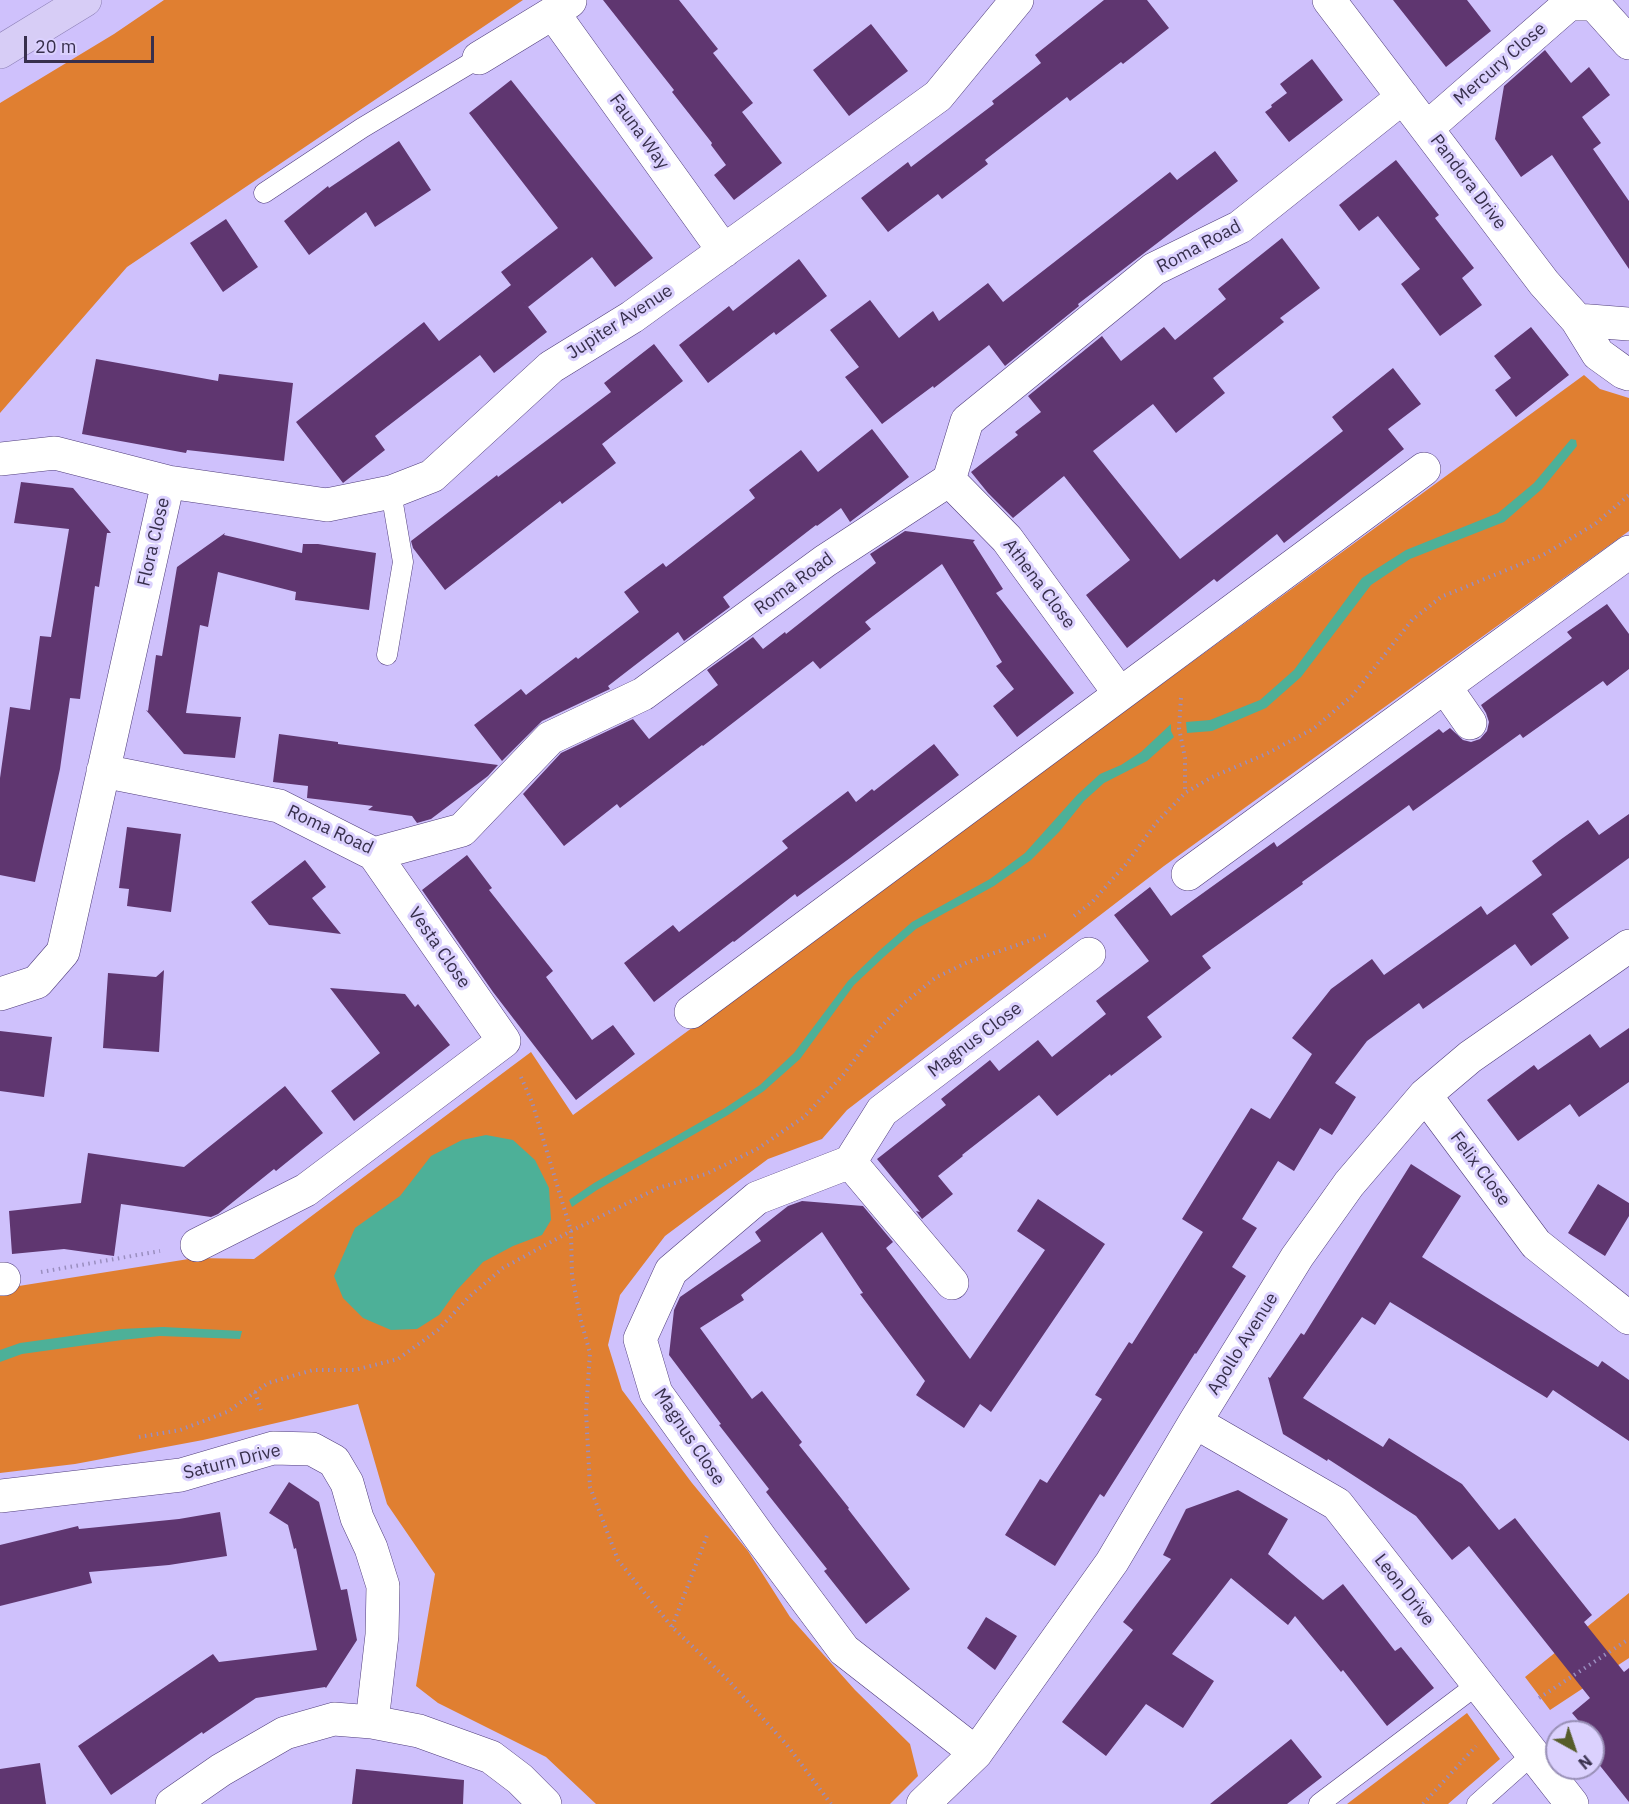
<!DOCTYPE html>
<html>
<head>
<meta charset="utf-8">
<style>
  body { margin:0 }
  #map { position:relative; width:1629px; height:1804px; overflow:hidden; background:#cfc1fc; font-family:"IBM Plex Sans",sans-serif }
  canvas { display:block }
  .north { position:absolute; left:1545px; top:1720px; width:60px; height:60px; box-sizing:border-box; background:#dbd1fe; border:2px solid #9990b7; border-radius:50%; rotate:140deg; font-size:16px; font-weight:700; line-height:24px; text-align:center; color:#372f4c }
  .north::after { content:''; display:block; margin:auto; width:21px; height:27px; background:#565c2a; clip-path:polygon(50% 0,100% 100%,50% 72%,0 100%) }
  .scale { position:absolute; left:24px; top:36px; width:130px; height:27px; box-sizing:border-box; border:3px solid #372f4c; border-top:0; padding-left:8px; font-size:18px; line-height:21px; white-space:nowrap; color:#372f4c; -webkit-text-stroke:4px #dbd1fe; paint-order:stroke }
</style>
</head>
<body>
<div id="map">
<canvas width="1629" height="1804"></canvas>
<div class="north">N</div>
<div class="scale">20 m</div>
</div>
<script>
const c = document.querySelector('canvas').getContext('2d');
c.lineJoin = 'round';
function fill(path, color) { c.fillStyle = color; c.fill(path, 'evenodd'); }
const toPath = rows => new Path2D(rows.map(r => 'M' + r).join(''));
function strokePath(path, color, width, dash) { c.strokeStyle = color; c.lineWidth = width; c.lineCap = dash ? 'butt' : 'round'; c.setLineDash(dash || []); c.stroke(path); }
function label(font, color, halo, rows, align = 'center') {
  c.font = font + ' "IBM Plex Sans",sans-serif'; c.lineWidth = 6; c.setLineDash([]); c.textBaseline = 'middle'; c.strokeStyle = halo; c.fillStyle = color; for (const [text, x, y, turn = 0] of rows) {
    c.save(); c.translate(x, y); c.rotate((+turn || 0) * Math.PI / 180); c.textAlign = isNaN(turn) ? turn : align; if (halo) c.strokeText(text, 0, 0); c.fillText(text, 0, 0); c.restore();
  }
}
const green = toPath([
  [164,0,523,0,127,267,0,413,0,103,114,34],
  [1584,375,1600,389,1629,398,1629,531,1164,866,847,1110,822,1139,768,1159,665,1236,620,1295,608,1345,622,1390,692,1483,748,1551,790,1617,855,1690,910,1744,918,1776,890,1804,596,1804,546,1757,438,1703,416,1686,435,1574,387,1504,358,1404,203,1440,75,1464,0,1473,0,1289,195,1258,254,1259,531,1052,573,1115],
  [1629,1593,1629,1658,1550,1710,1525,1677],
  [1467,1713,1500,1759,1448,1804,1347,1804]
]);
const water = toPath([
  [1571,439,1576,440,1577,446,1542,489,1504,522,1410,559,1371,585,1301,677,1266,708,1212,731,1187,733,1186,722,1210,720,1260,700,1294,670,1362,578,1406,550,1498,513,1534,483],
  [1171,724,1171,731,1174,737,1147,761,1104,783,1084,801,1059,832,1031,860,994,886,916,929,885,956,854,985,800,1059,764,1091,728,1115,597,1190,572,1207,569,1200,594,1183,725,1108,760,1085,794,1053,848,981,880,950,912,922,990,879,1025,853,1077,795,1100,774,1121,765,1141,752],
  [486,1135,513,1140,535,1160,549,1188,551,1220,542,1235,513,1246,483,1262,457,1290,439,1315,417,1329,391,1330,363,1318,343,1298,334,1276,355,1228,400,1196,431,1156,462,1140],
  [163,1327,242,1331,240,1339,160,1336,122,1340,22,1354,0,1362,0,1350,20,1343,121,1329]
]);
const building = toPath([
  [603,0,679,0,718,49,713,53,753,103,742,112,782,163,734,200,714,175,726,165,711,145,712,143,672,92,674,90],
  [1104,0,1147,0,1169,28,1123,64,1121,62,1070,101,1067,97,985,160,988,164,942,199,938,194,888,232,861,198,908,162,911,167,994,104,992,101,1041,63,1035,55],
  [1393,0,1467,0,1491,31,1446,67],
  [871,24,908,71,849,116,813,70],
  [1545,50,1571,83,1589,67,1610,95,1582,117,1601,143,1593,149,1629,201,1629,269,1552,155,1521,177,1495,139,1504,86],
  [1312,59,1343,100,1289,142,1265,112,1272,107,1271,105,1287,93,1280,84],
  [511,80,653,258,615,287,592,257,528,307,522,299,547,332,494,373,480,355,375,436,385,450,343,483,296,422,424,322,439,341,511,285,501,272,558,228,469,113],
  [399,141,431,190,375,227,366,212,309,255,284,221,328,186,329,188],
  [1215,151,1238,181,1078,304,1079,306,1005,366,989,345,934,388,933,386,882,424,845,377,859,367,830,330,870,300,899,338,933,311,939,321,988,283,1003,302,1170,172,1177,180],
  [1396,160,1439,215,1435,218,1474,268,1462,278,1482,305,1440,336,1401,284,1420,269,1378,216,1359,231,1339,205],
  [226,219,258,267,223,292,190,243],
  [1282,238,1320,288,1280,318,1284,322,1213,378,1225,393,1176,433,1153,404,1093,451,1180,559,1343,431,1332,417,1393,368,1421,404,1388,429,1404,449,1284,543,1277,534,1217,582,1214,579,1127,648,1086,595,1130,560,1064,476,1013,518,988,493,971,472,1018,435,1015,432,1041,412,1028,396,1102,336,1121,361,1164,327,1175,340,1226,299,1218,289],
  [799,259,827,296,776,335,774,332,708,383,679,345,729,306,733,311],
  [1531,327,1569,375,1516,417,1495,390,1511,378,1494,356],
  [654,344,683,381,602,444,616,463,562,504,560,501,445,590,413,548,411,541,497,475,498,477,611,392,604,383],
  [96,359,218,381,219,374,293,383,284,461,187,450,186,453,82,434],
  [872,429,909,477,850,522,841,508,817,526,816,525,723,597,730,607,684,641,678,632,608,686,610,689,542,721,502,761,474,725,521,689,526,695,576,657,578,659,639,612,624,592,663,563,666,567,755,498,749,490,801,450,818,472],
  [21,482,73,488,111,533,107,533,99,587,95,586,80,699,70,698,60,769,35,882,0,875,0,778,10,707,30,710,40,636,51,637,69,529,14,523],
  [905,531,975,540,973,542,1003,589,996,593,1074,693,1017,737,993,706,1014,689,996,666,1002,662,942,564,865,622,871,629,820,669,813,661,703,746,702,745,620,808,617,804,564,846,523,794,561,753,633,719,649,739,718,685,707,670,753,637,763,649,785,632,786,634,876,563,870,554],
  [225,533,224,535,302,553,303,544,318,544,376,553,369,610,295,600,296,592,218,572,208,627,200,625,186,713,241,717,235,758,184,754,146,710,148,711,156,655,162,656,177,567],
  [1607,604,1629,634,1629,669,1607,686,1603,681,1523,738,1520,734,1413,811,1409,805,1302,882,1303,884,1202,956,1211,968,1147,1017,1162,1037,1111,1076,1110,1074,1057,1116,1039,1095,962,1155,963,1156,938,1176,953,1194,922,1219,916,1211,920,1212,877,1159,946,1105,941,1099,990,1060,999,1071,1038,1040,1052,1057,1106,1014,1096,1001,1149,961,1114,915,1150,887,1171,916,1274,842,1277,847,1439,729,1443,733,1450,728,1463,740,1471,742,1480,739,1487,731,1489,722,1486,713,1481,705,1572,638,1567,632],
  [279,734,338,742,338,744,498,765,488,776,431,819,417,823,412,816,368,810,373,806,307,798,308,786,273,782],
  [934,744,959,775,850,858,797,897,795,894,734,942,733,941,654,1002,624,963,673,925,679,932,788,848,782,841,848,791,856,802,872,789,874,791],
  [1629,814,1629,858,1552,914,1569,938,1531,966,1515,944,1423,1009,1419,1003,1367,1041,1335,1083,1356,1097,1332,1135,1320,1128,1294,1171,1278,1161,1242,1219,1257,1228,1232,1267,1246,1276,1196,1354,1195,1353,1104,1497,1100,1494,1055,1566,1005,1535,1040,1479,1047,1483,1102,1399,1095,1395,1129,1342,1132,1344,1203,1232,1182,1219,1251,1108,1270,1119,1312,1054,1292,1038,1331,989,1372,959,1384,975,1481,906,1487,915,1542,875,1532,861,1560,840,1588,820,1599,835],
  [127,827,181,834,171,912,127,906,129,889,119,888],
  [467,855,492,888,489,890,553,971,546,977,592,1040,613,1025,635,1054,576,1100,493,992,422,890],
  [305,860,326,887,312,898,341,934,269,925,251,902],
  [164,970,159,1052,103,1048,108,973,156,977],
  [330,988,405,994,415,1007,418,1004,450,1045,354,1121,331,1091,380,1053],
  [1629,1028,1629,1082,1579,1117,1570,1104,1518,1141,1487,1100,1534,1065,1538,1070,1590,1034,1600,1048],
  [0,1031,52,1037,44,1097,0,1091],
  [285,1086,323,1133,276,1171,274,1169,218,1214,211,1217,121,1204,114,1256,64,1249,12,1254,9,1211,81,1203,88,1153,184,1167],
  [1411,1164,1461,1196,1422,1257,1598,1367,1602,1361,1629,1380,1629,1441,1553,1390,1547,1398,1390,1302,1375,1325,1362,1317,1303,1398,1383,1447,1389,1438,1462,1484,1499,1530,1515,1518,1533,1541,1592,1615,1584,1622,1624,1672,1629,1668,1629,1802,1593,1757,1593,1732,1588,1732,1572,1713,1590,1698,1469,1546,1452,1560,1416,1516,1328,1459,1327,1461,1283,1434,1268,1377,1270,1378,1301,1333,1304,1335],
  [1598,1184,1629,1203,1629,1216,1605,1256,1568,1233],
  [1038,1199,1105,1244,991,1412,980,1404,964,1428,916,1395,925,1381,860,1294,863,1293,822,1232,741,1295,744,1300,700,1328,752,1399,762,1391,802,1442,799,1445,849,1508,848,1509,910,1589,866,1624,824,1571,827,1569,766,1492,769,1489,719,1425,721,1424,669,1355,674,1310,680,1297,761,1241,755,1232,788,1206,802,1201,863,1206,893,1242,886,1248,970,1359,1045,1250,1017,1231],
  [289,1482,319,1502,341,1590,347,1589,357,1640,326,1688,325,1687,256,1698,203,1734,202,1732,111,1795,78,1746,213,1654,219,1662,317,1650,296,1548,294,1549,288,1525,269,1513],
  [1238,1490,1288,1519,1268,1554,1323,1600,1343,1584,1395,1651,1401,1647,1434,1688,1387,1726,1343,1670,1341,1672,1295,1616,1288,1625,1231,1578,1172,1654,1214,1681,1183,1728,1146,1704,1106,1756,1062,1722,1133,1630,1123,1622,1171,1559,1163,1555,1186,1509],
  [220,1512,227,1556,169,1565,89,1572,92,1583,0,1606,0,1545,78,1526,79,1529,179,1519],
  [986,1617,1017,1636,995,1670,967,1648],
  [1291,1739,1322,1777,1287,1804,1210,1804],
  [40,1763,46,1804,0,1804,0,1769],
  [356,1769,464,1780,463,1804,352,1804]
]);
const path = toPath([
  [1181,698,1179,728,1185,758,1185,793],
  [1074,916,1092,902,1127,863,1156,823,1185,793,1212,777,1266,754,1313,729,1352,696,1412,620,1441,597,1543,555,1595,524,1629,495],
  [521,1077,532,1102,571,1231,572,1276,581,1321,590,1353,586,1412,590,1487,618,1560,672,1627,728,1680,787,1745,831,1804],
  [41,1272,160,1251],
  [255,1392,261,1410],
  [139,1437,180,1430,227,1412,268,1383,313,1370,355,1370,398,1359,438,1330,470,1296,503,1268,571,1231,658,1188,706,1174,757,1149,804,1117,843,1075,874,1034,903,1004,935,978,968,962,1046,935],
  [672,1627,708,1533],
  [1539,1698,1629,1639],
  [1423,1804,1476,1746]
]);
const service = toPath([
  [264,193,362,128,479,58],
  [387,655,403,562,391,492],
  [1319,1804,1478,1684],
  [1477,1804,1533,1754]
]);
const minor = toPath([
  [1329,0,1544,283,1577,320,1598,354,1623,372,1629,374],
  [553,13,724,251],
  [479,58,553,13,570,1],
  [1427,128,1569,4,1594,4,1629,43],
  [1577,320,1629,324],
  [0,459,55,453,168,482,63,952,37,982,0,994],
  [949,480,1007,539,1120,694],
  [168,482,327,505,391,492,432,476,551,367,632,317,938,96,1017,0],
  [1445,687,1470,723],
  [103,771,279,806,374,854,462,830,550,738,643,694,825,561,949,480,967,421,1154,269,1240,227,1403,97],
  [1188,874,1629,552],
  [691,1012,1424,469],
  [1425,1095,1536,1244,1629,1318],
  [850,1162,952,1283],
  [197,1245,306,1190,504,1041,374,854],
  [0,1279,4,1279],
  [1195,1422,1337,1504,1572,1804],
  [0,1496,181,1475,273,1448,312,1449,334,1461,347,1483,357,1518,371,1548,383,1586,382,1635,372,1722],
  [976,1753,844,1650,761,1539,656,1393,640,1339,671,1271,757,1198,850,1162,882,1111,1089,954],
  [172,1804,221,1770,285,1733,334,1719,372,1722,419,1731,491,1757,520,1779,545,1804],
  [923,1804,976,1753,1112,1562,1195,1422,1297,1257,1349,1184,1425,1095,1470,1057,1629,946]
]);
const primary = toPath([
  [0,52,85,0]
]);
const streetNames = [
  ["Mercury Close",1500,64,-41],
  ["Fauna Way",639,132,54],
  ["Pandora Drive",1468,182,53],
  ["Roma Road",1199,247,-28],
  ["Jupiter Avenue",620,322,-33],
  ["Flora Close",154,542,-77],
  ["Roma Road",794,584,-36],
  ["Athena Close",1039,584,53],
  ["Roma Road",330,830,25],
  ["Vesta Close",439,948,55],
  ["Magnus Close",975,1040,-37],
  ["Felix Close",1480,1169,53],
  ["Apollo Avenue",1243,1344,-58],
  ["Magnus Close",689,1437,56],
  ["Saturn Drive",232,1462,-14],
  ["Leon Drive",1404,1590,52]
];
fill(green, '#e07f31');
fill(water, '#4db098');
fill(building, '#5f3670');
strokePath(service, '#503d7c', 21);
strokePath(minor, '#503d7c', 34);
strokePath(primary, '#8d80b7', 34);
strokePath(path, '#9a8ebf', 4, [1.5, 4.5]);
strokePath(service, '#fff', 20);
strokePath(minor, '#fff', 33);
strokePath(primary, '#d7cdf6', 33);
label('18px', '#372f4c', '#dbd1fe', streetNames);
</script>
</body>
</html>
